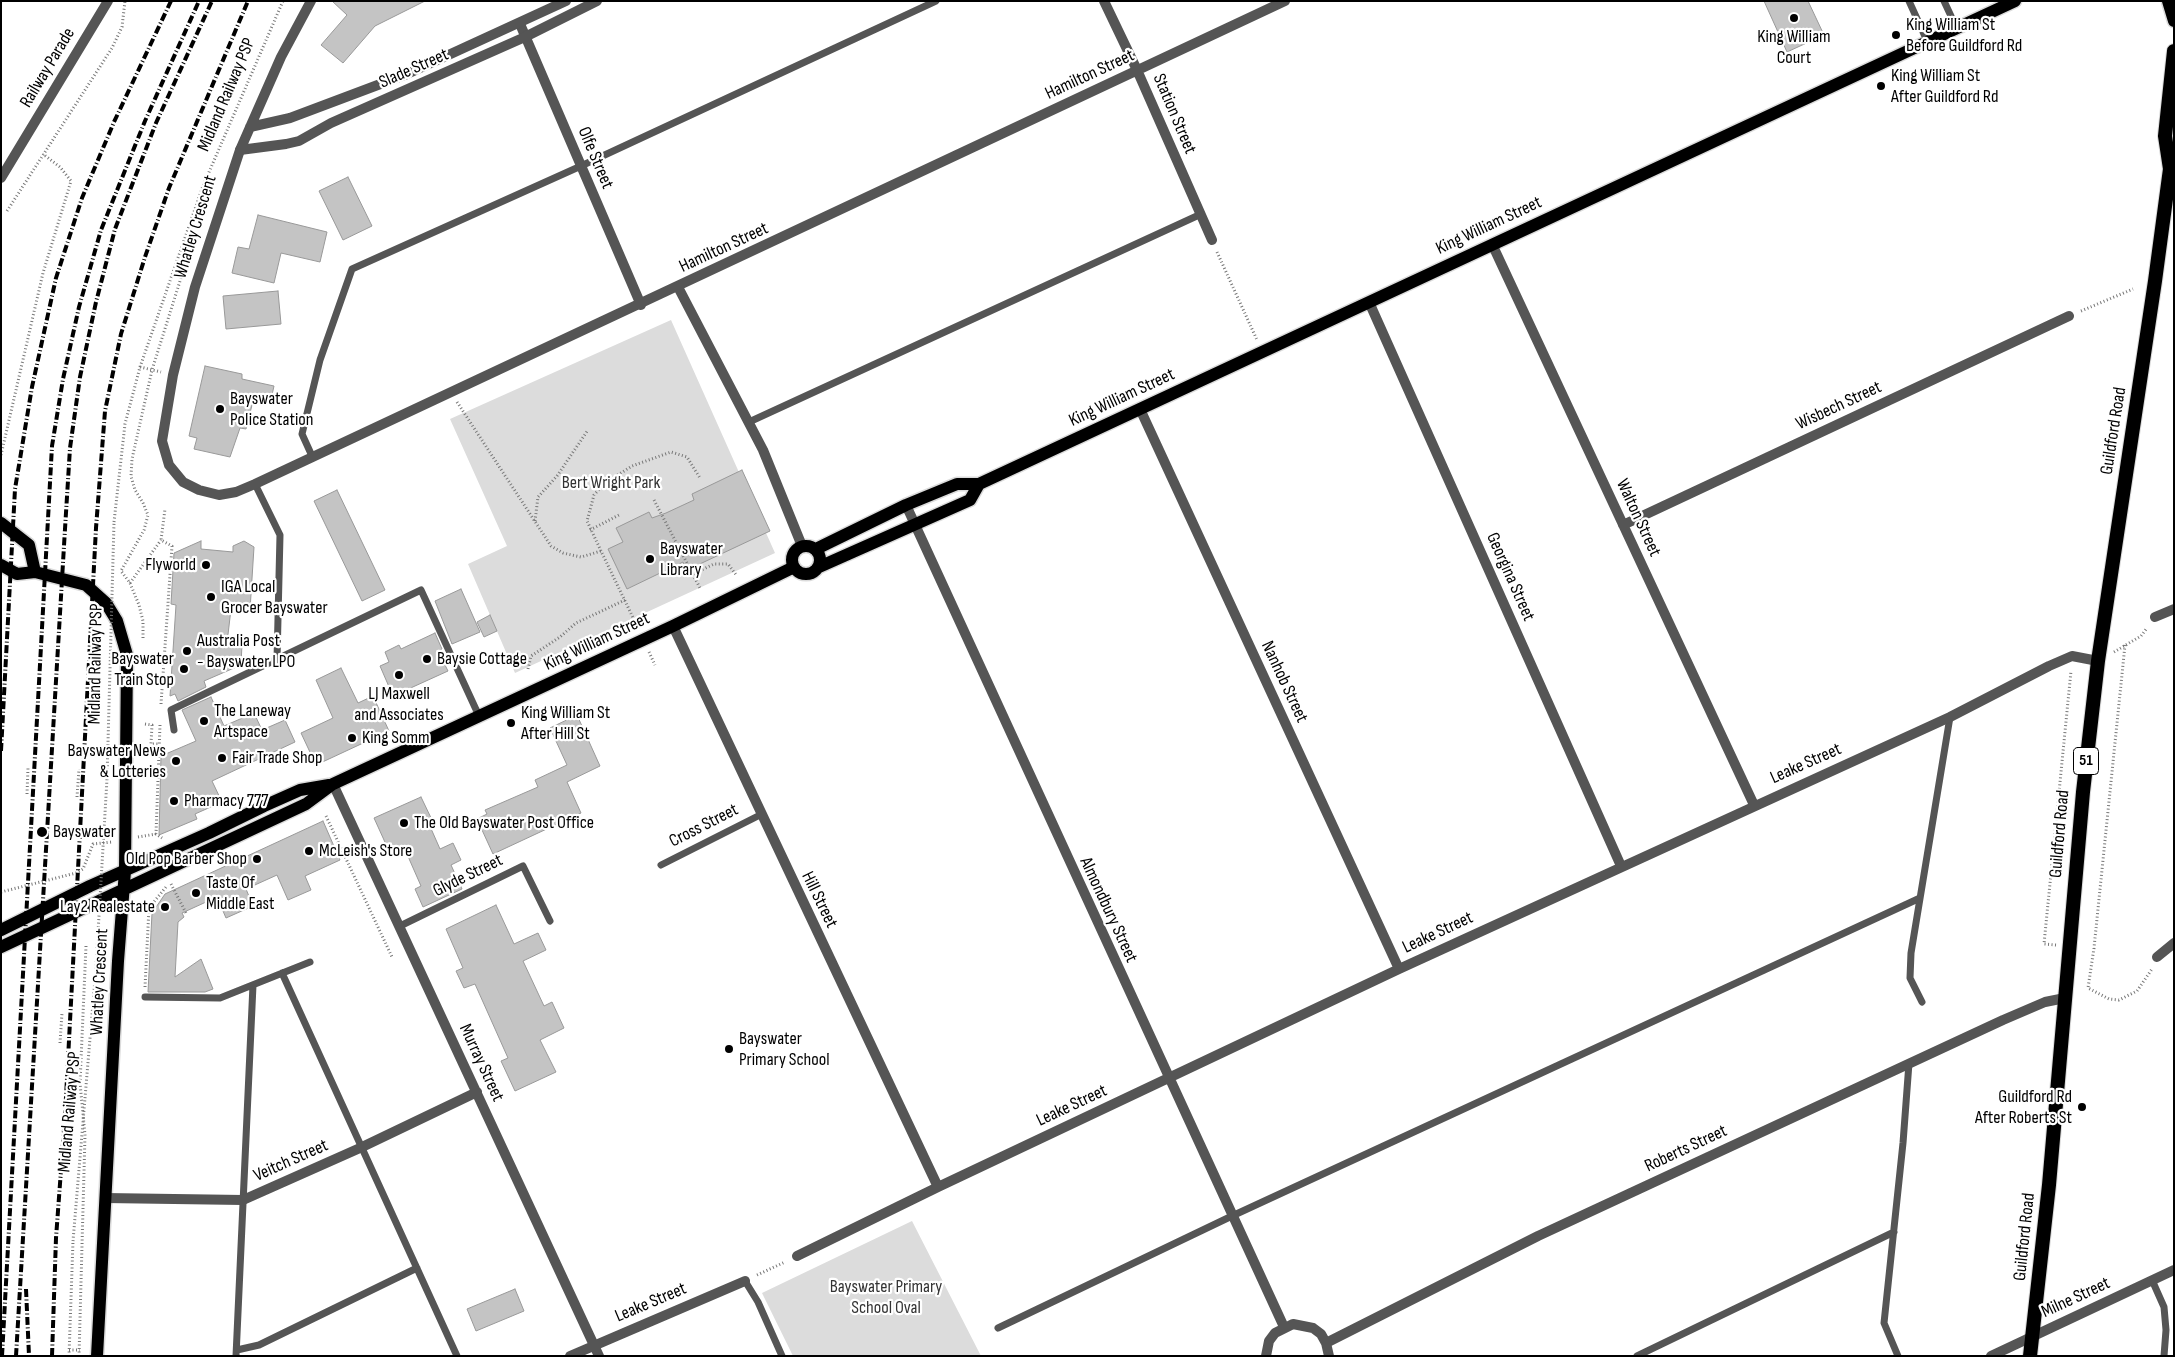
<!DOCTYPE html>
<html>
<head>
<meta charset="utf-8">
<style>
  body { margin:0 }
  #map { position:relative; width:2175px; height:1357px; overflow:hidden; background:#fff; font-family:"Sofia Sans Condensed",sans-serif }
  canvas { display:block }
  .frame { position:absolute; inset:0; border:2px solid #000; pointer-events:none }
</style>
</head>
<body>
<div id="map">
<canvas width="2175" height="1357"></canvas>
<div class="frame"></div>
</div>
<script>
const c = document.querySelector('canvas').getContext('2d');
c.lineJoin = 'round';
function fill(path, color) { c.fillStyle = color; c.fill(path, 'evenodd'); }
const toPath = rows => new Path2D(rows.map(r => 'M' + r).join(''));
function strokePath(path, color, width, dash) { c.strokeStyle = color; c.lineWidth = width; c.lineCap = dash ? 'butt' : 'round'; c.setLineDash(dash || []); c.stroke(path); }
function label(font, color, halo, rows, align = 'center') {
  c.font = font + ' "Sofia Sans Condensed",sans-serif'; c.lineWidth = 4.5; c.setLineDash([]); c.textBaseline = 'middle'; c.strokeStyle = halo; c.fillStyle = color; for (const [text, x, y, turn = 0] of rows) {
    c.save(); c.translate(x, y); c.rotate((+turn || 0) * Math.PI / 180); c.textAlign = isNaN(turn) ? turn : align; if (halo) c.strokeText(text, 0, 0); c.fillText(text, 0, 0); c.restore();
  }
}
const green = toPath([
  [671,320,775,553,515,673,468,564,507,546,450,419],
  [912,1221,981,1356,793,1356,762,1293]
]);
const building = toPath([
  [332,1,425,1,375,26,343,63,321,45,347,15,332,1],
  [1764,1,1808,1,1824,35,1787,52,1764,1],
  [348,177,372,226,343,240,319,191,348,177],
  [258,215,327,232,320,262,281,253,274,283,232,273,238,247,249,249,258,215],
  [278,291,281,324,226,329,223,296,278,291],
  [205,366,242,374,242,379,274,386,270,404,253,401,246,429,240,428,230,457,194,449,197,438,189,436,205,366],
  [742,470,770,531,687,570,683,562,627,589,608,549,623,542,616,528,649,512,652,518,666,513,694,500,692,494,742,470],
  [337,490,385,590,362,601,314,501,337,490],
  [201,541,201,549,233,552,233,546,244,541,254,547,250,610,231,609,227,643,242,644,241,665,204,681,206,687,178,701,175,694,170,696,176,605,171,604,174,553,201,541],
  [461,589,480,632,452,644,435,601,461,589],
  [490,615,497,631,484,637,477,622,490,615],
  [435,633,442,649,438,651,448,671,393,696,380,666,389,662,385,652,399,645,401,649,435,633],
  [341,668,358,703,373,696,389,731,316,765,301,733,333,718,316,680,341,668],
  [211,697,224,726,254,713,262,730,285,720,295,742,212,781,222,802,195,814,197,819,159,835,161,756,196,741,182,710,211,697],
  [577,715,600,766,567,782,581,813,493,854,477,819,487,814,485,810,538,787,535,780,567,765,550,728,577,715],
  [421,797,433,822,429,824,440,849,453,843,461,860,451,865,462,889,423,907,415,889,421,886,403,845,389,851,374,818,421,797],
  [323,821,340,860,305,876,311,890,288,900,277,875,246,889,253,906,226,918,217,897,182,913,184,917,178,922,175,977,201,959,213,989,205,992,148,992,152,913,165,894,323,821],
  [496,905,514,944,538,933,546,950,523,961,544,1006,552,1002,564,1028,540,1040,556,1072,515,1091,501,1061,508,1058,475,984,464,988,456,971,463,968,446,929,496,905],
  [515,1289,524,1311,476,1331,467,1309,515,1289]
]);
const path = toPath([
  [7,211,112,48,122,27,125,1],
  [1217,252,1257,340],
  [2081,311,2133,289],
  [140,367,161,372],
  [457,402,551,546,563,553,581,557,601,551,638,628],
  [1,455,43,273,71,181,60,167,43,154],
  [654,500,701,590],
  [535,521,538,497,557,476,588,430],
  [114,522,125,424,140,367,203,186,283,1],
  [590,530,619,515],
  [601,551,587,521,594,495,605,483,632,466,671,452,687,457,700,478],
  [693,574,714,564,728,564,737,576],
  [130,583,161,540],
  [143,638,143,621,139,605,130,583,121,571,144,530,148,515,143,503,135,490,131,476,132,459,152,370,186,262,184,242],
  [2125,645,2094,948,2088,988,2109,999,2119,1000,2137,991,2152,969],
  [649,652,655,665],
  [2114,652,2141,636,2147,628],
  [528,669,531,656,560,637,576,623,625,600],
  [161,704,172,546,161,540,165,509],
  [145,724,152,725,151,744,158,744],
  [160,725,156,834,162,838],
  [27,794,28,768],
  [77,797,79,769],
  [326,816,392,957],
  [138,837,156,834],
  [171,884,186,913],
  [1,892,76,873,83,869,93,844,112,842],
  [2056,945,2044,944,2071,671],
  [145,987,149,908,166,887],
  [60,1043,62,1013],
  [757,1275,785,1262],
  [69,1350,80,1350],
  [69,1356,73,1241],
  [79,1356,85,1135,80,1083,86,946]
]);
const service = toPath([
  [1909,1,1928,43],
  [1944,1,1957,29],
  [749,422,1199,215],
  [312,456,302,434,320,360,352,269,581,166,936,1],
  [255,484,280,535,277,660],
  [174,730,171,710,421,590,479,716],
  [661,865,760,815],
  [400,926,523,866,550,921],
  [282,973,457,1356],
  [145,997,220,998,310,962],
  [1922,1002,1910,978,1911,953,1950,717],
  [2152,1280,2164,1307,2166,1330,2164,1356],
  [745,1281,758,1302,782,1356],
  [998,1328,1232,1216,1920,898],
  [237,1350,259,1345,417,1268],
  [236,1356,253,985],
  [1637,1356,1894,1232],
  [1898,1356,1884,1323,1903,1143,1909,1063]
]);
const minor = toPath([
  [1104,1,1137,70,1212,240],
  [520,24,641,305],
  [240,150,195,287,173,375,162,441,169,465,183,482,199,490,219,495,236,492,255,484,1285,1],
  [1492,244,1754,805],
  [678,287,763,450,802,546],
  [1369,302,1621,866],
  [1140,409,1399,969],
  [906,505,1284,1327],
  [1623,525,2069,316],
  [2155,617,2174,609],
  [673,626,938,1187],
  [333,784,599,1356],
  [2157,957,2174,943],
  [105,1198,243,1200,360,1148,477,1092],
  [797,1256,938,1187,1399,969,1950,717,2049,666,2072,656,2098,661],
  [1326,1343,1538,1236,2003,1020,2045,1002,2065,998],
  [570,1356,745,1281],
  [1266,1356,1269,1341,1275,1333,1293,1324,1313,1328,1321,1334,1326,1343,1329,1356],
  [1991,1356,2174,1270]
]);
const tertiary = toPath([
  [250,127,290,118,407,74,566,1],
  [240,150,286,144,299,141,331,123,525,37,597,1],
  [240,150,281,57,311,1],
  [1,178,108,1]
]);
const primary = toPath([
  [2168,1,2174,21],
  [1,523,29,545,35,572],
  '792 560a14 14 0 1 1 28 0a14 14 0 1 1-28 0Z',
  [816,549,906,505,957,484,979,484,2015,1],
  [1,565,17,574,35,572,86,585,106,603,117,621,127,655,125,871,118,961,97,1356],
  [819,567,970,500,979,484],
  [1,930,90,886,209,833,264,806,300,790,329,785],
  [1,947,306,804,333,784,673,626,794,567]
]);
const trunk = toPath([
  [2030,1356,2049,1185,2083,792,2098,661,2155,281,2170,169,2165,136,2174,51]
]);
const rail = toPath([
  [1,751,15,489,32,387,56,278,82,198,114,122,171,1],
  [26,1289,29,1356],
  [2,1356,52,446,63,379,79,307,101,230,145,121,199,1],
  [16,1356,65,529,70,448,80,377,96,302,115,229,156,123,212,1],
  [52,1356,56,1238,65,1116,96,528,105,411,121,334,145,257,169,188,248,1]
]);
const pathBridge = toPath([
  [73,1241,96,967,107,779,114,522]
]);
const markers = [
  [1794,18,5,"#000"],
  [1896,35,5,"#000"],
  [1881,86,5,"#000"],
  [220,409,5,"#000"],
  [650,559,5,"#000"],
  [206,565,5,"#000"],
  [211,597,5,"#000"],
  [187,651,5,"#000"],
  [427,659,5,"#000"],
  [184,669,5,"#000"],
  [399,675,5,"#000"],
  [204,721,5,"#000"],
  [511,723,5,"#000"],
  [352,738,5,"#000"],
  [222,758,5,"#000"],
  [176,761,5,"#000"],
  [174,801,5,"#000"],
  [404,823,5,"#000"],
  [42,832,6,"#000"],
  [309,851,5,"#000"],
  [257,859,5,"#000"],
  [196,893,5,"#000"],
  [165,907,5,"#000"],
  [729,1049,5,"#000"],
  [2082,1107,5,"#000"]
];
const shields = [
  [2086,761,25]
];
const shieldNames = [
  ["51",2086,761]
];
const poiNames = [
  ["King William St",1906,25],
  ["Before Guildford Rd",1906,46],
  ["King William",1794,37,"center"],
  ["Court",1794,58,"center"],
  ["King William St",1891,76],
  ["After Guildford Rd",1891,97],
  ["Bayswater",230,399],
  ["Police Station",230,420],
  ["Bayswater",660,549],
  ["Library",660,570],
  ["Flyworld",196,565,"right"],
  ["IGA Local",221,587],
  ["Grocer Bayswater",221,608],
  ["Australia Post",197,641],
  ["- Bayswater LPO",197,662],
  ["Bayswater",174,659,"right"],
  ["Train Stop",174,680,"right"],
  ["Baysie Cottage",437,659],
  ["LJ Maxwell",399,694,"center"],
  ["and Associates",399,715,"center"],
  ["The Laneway",214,711],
  ["Artspace",214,732],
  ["King William St",521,713],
  ["After Hill St",521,734],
  ["King Somm",362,738],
  ["Bayswater News",166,751,"right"],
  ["& Lotteries",166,772,"right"],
  ["Fair Trade Shop",232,758],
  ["Pharmacy 777",184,801],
  ["The Old Bayswater Post Office",414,823],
  ["Bayswater",53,832],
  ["McLeish's Store",319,851],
  ["Old Pop Barber Shop",247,859,"right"],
  ["Taste Of",206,883],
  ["Middle East",206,904],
  ["Lay2 Realestate",155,907,"right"],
  ["Bayswater",739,1039],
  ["Primary School",739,1060],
  ["Guildford Rd",2072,1097,"right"],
  ["After Roberts St",2072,1118,"right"]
];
const streetNames = [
  ["Railway Parade",48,68,-59],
  ["Slade Street",414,69,-24],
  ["Hamilton Street",1090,75,-25],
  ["Midland Railway PSP",227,95,-67],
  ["Station Street",1174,114,67],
  ["Olfe Street",595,158,67],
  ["King William Street",1489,226,-25],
  ["Whatley Crescent",196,227,-73],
  ["Hamilton Street",724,248,-25],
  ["King William Street",1122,398,-25],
  ["Wisbech Street",1839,406,-25],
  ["Guildford Road",2114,431,-81],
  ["Walton Street",1638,518,65],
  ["Georgina Street",1510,577,66],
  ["King William Street",597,642,-25],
  ["Midland Railway PSP",96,664,-89],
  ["Nanhob Street",1284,682,65],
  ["Leake Street",1806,764,-24],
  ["Cross Street",704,826,-27],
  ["Guildford Road",2060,834,-85],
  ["Glyde Street",468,876,-26],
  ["Hill Street",819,900,64],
  ["Almondbury Street",1108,910,65],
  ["Leake Street",1438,933,-25],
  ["Whatley Crescent",100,982,-87],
  ["Murray Street",481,1063,65],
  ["Leake Street",1072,1106,-25],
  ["Midland Railway PSP",70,1112,-85],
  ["Roberts Street",1686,1149,-25],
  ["Veitch Street",291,1161,-24],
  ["Guildford Road",2025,1237,-84],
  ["Milne Street",2076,1298,-25],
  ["Leake Street",651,1303,-23]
];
const parkNames = [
  ["Bert Wright Park",611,483],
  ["Bayswater Primary",886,1287],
  ["School Oval",886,1308]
];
fill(green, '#dcdcdc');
fill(building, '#c4c4c4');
strokePath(building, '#999', 1);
strokePath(primary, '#dbdbdb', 15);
strokePath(trunk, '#dbdbdb', 16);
strokePath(path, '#777', 3, [1, 2.5]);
strokePath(service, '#555', 7);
strokePath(minor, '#555', 10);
strokePath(tertiary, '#555', 10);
strokePath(primary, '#000', 12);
strokePath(trunk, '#000', 14);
strokePath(rail, '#000', 4, [8, 2.5, 1, 2.5]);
strokePath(pathBridge, '#777', 3, [1, 2.5]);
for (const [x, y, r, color] of markers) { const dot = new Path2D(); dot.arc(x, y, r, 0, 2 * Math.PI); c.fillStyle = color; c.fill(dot); strokePath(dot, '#fff', 2); }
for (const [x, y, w] of shields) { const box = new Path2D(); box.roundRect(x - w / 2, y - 13.5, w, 27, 4); c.fillStyle = '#fff'; c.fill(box); strokePath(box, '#000', 1); }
label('bold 16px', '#000', null, shieldNames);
label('18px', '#000', '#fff', poiNames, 'left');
label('18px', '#000', '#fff', streetNames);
label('18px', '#333', '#fff', parkNames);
</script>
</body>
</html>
